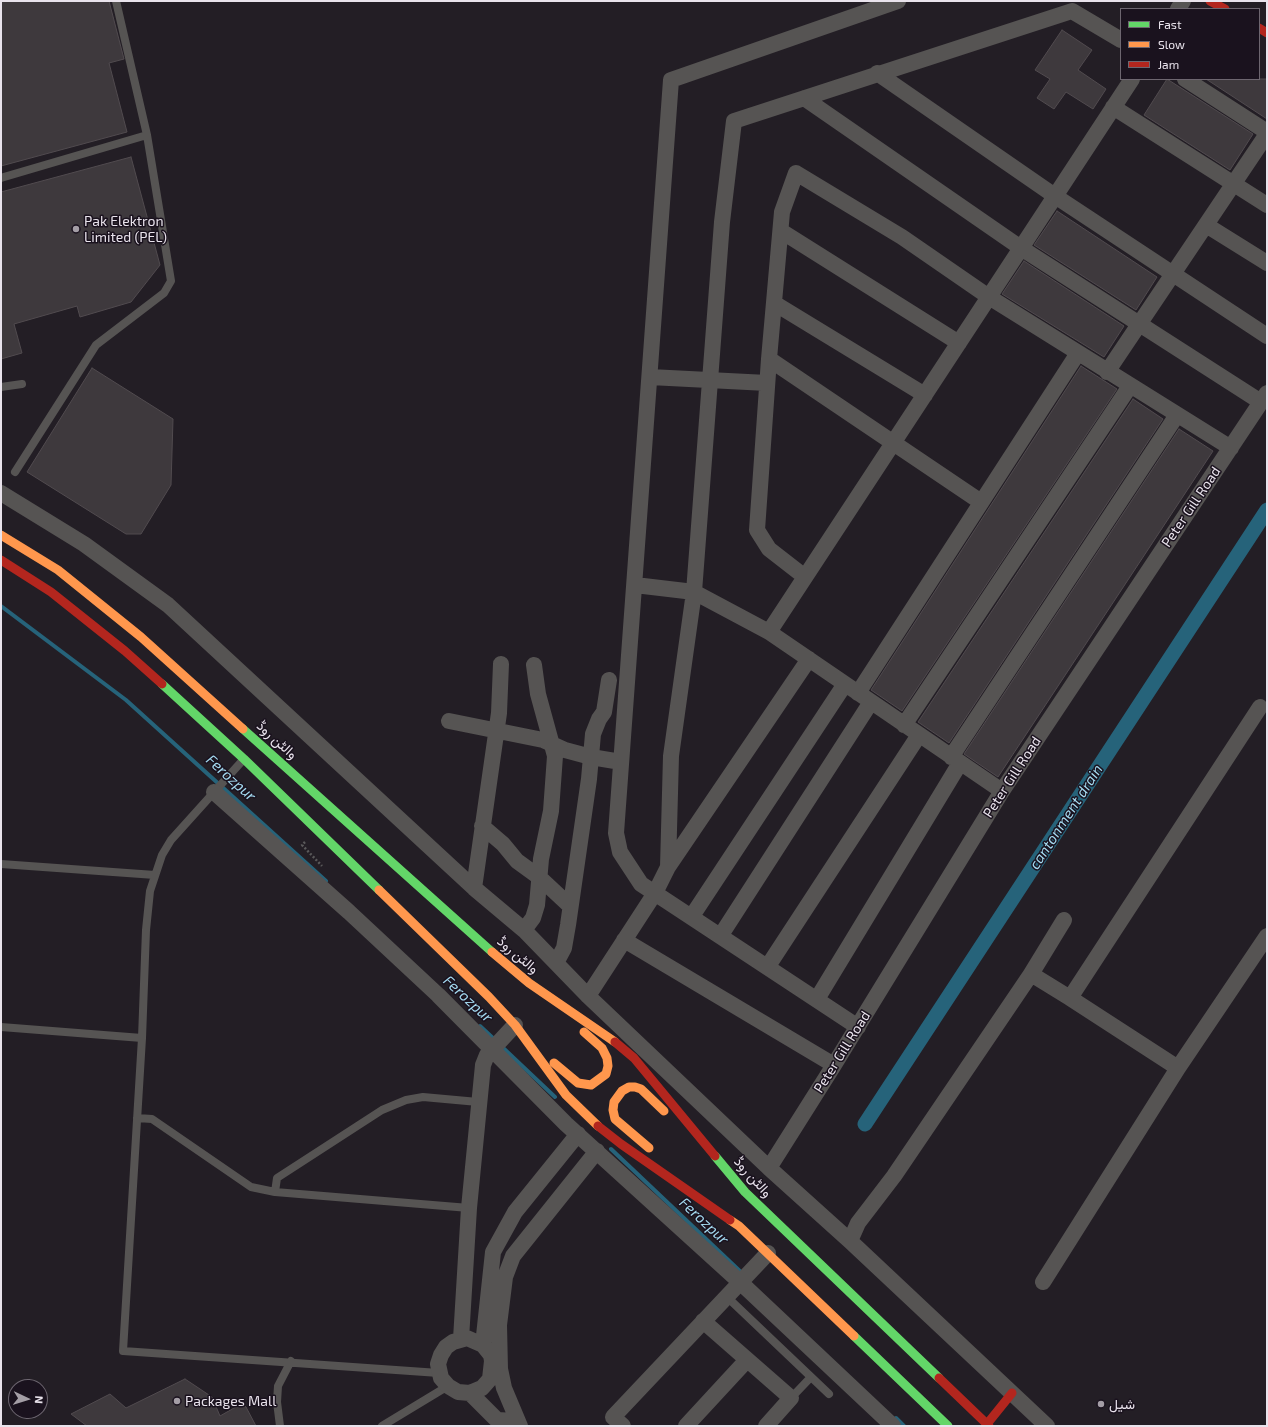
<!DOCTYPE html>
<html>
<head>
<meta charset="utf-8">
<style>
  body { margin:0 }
  #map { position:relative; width:1268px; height:1427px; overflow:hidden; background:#231e25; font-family:"Exo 2",sans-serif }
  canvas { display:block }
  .frame { position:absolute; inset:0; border:2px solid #e9e3ec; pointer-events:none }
  .legend { position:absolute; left:1120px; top:8px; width:140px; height:72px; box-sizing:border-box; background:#1a121e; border:1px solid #6d6670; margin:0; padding:5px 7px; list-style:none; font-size:12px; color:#e9e3ec }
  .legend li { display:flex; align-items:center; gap:8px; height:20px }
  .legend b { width:20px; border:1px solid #6d6670 }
  .north { position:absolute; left:8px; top:1379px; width:40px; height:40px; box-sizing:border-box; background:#1a121e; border:1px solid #6d6670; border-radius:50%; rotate:94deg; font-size:11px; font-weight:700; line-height:16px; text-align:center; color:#e9e3ec }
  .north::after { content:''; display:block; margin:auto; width:14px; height:18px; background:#a49ea6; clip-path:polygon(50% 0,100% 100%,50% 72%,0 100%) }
</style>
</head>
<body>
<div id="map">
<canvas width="1268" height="1427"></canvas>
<div class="frame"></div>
<ul class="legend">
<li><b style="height:5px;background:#63d668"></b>Fast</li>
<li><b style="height:5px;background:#ff974d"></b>Slow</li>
<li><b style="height:5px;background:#b3261e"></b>Jam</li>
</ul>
<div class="north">N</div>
</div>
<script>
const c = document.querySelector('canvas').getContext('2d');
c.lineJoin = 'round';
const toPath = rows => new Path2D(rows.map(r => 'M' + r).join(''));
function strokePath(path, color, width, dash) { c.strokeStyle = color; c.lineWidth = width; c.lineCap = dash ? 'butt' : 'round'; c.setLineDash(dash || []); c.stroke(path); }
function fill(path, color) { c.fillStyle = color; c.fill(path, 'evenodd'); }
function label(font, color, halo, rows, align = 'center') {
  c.font = font + ' "Exo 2",Vazirmatn,sans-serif'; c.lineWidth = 3; c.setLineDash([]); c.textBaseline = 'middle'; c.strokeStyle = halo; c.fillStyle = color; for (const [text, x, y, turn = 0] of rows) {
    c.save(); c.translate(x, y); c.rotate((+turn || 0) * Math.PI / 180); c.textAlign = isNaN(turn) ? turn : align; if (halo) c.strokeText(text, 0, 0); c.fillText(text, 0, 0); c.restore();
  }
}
const stream = toPath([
  [1,606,126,700,326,881],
  [480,1026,495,1040],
  [500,1045,555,1097],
  [611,1149,744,1275],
  [896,1418,904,1426]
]);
const canal = toPath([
  [865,1124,1267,510]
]);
const building = toPath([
  [1,1,109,1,124,59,109,63,127,132,1,166,1,1],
  [1062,30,1092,50,1078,70,1106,89,1093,109,1066,92,1054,109,1037,98,1050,79,1035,70,1062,30],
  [1167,79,1253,134,1230,170,1144,115,1167,79],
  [1206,79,1267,79,1267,119,1206,79],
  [131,157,160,265,131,302,80,317,77,306,14,324,22,353,1,359,1,192,131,157],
  [1057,211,1157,277,1136,310,1034,245,1057,211],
  [1024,261,1124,326,1104,357,1002,294,1024,261],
  [1081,366,1117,389,902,711,871,690,1081,366],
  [92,368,173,419,171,485,141,534,126,534,27,472,92,368],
  [1133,399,1163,419,949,743,918,722,1133,399],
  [1179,429,1213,451,998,777,964,754,1179,429],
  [185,1379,212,1397,220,1416,241,1404,246,1407,256,1426,87,1426,71,1414,110,1394,126,1408,185,1379]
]);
const path = toPath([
  [305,842,302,845,322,866]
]);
const lane = toPath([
  [1,178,147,135],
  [1,387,22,384],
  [15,472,96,345,164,293,171,281,147,135,116,1],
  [243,760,171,840,162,855,150,891,146,930,142,1038,123,1351,439,1373],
  [1,864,155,875],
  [1,1027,142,1038],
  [137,1118,152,1119,251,1187,275,1192,469,1208],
  [275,1192,277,1178,382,1110,406,1100,423,1097,478,1102],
  [727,1297,829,1394],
  [791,1398,811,1377],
  [280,1426,277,1402,278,1386,291,1361],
  [382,1426,448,1386]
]);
const street = toPath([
  [1178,9,1183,1],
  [877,73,1055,196,1267,336],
  [1185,79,1267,132],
  [804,98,1021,248,1261,402],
  [1113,107,1267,205],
  [1206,225,1267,263],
  [781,231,959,343],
  [774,303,925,395],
  [769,359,981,502],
  [1107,372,1267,134],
  [650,377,767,383],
  [1,493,84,544,168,605,474,888,524,930,588,996,769,1168,850,1241,1047,1426],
  [805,577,769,549,757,530,769,359,782,212,796,173,902,237,989,297,1231,448],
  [635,585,694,592,769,632,1002,791],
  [769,632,1132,79],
  [858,693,1078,353],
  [449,721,543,740,565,750,591,757,621,762],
  [904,725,1130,386],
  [951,757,1177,415],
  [214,792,349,912,438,995,566,1124,741,1283,893,1426],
  [482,826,503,844,517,861,539,877,570,906],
  [668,867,671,756,694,592,722,222,734,121,1072,11,1121,40],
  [474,888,499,713,501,664],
  [692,916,845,684],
  [524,930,533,918,537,905,541,859,551,811,555,756,538,694,534,665],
  [721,935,871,702],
  [624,940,834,1065],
  [556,963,564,948,568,925,589,779,593,734,599,719,604,712,609,680],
  [768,966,919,735],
  [1031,974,1064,920],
  [588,996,655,893,668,867,809,659],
  [817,999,960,763],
  [858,1027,641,884,620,852,616,833,671,80,898,1],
  [1178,1068,1267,936],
  [769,1168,834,1065,1002,791,1267,393],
  [850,1241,858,1223,894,1176,1031,974,1070,998,1260,707],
  [1043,1282,1178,1068,1070,998],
  [703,1321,791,1398,766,1426],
  [461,1339,469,1208,483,1065,487,1055,515,1025],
  [483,1345,467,1338,453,1342,446,1347,441,1355,438,1364,441,1378,448,1386,458,1392,470,1393,482,1388,490,1379,492,1361,491,1355,483,1345,493,1252,515,1212,578,1134],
  [470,1393,497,1420,516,1421],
  [520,1426,504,1388,500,1369,499,1325,505,1277,513,1256,597,1151],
  [623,1426,613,1417,768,1253],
  [686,1426,746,1361]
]);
const fast = toPath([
  [162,684,244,759,379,890],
  [243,729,492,952],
  [715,1156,745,1192,939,1378],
  [854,1336,948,1426]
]);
const slow = toPath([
  [1,535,58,570,141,637,243,729],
  [379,890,489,997,515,1025,566,1095,598,1126],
  [492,952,529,983,615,1042],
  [554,1063,578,1083,591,1085,606,1074,608,1066,607,1058,602,1048,584,1032],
  [649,1148,615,1119,613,1110,614,1102,622,1091,629,1087,635,1087,641,1089,664,1111],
  [730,1220,739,1226,854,1336]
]);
const jam = toPath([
  [1210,1,1225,9],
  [1259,28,1267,33],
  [1,560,51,592,125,651,162,684],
  [615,1042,634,1058,715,1156],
  [598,1126,621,1144,730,1220],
  [939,1378,989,1426],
  [987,1424,1012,1393]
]);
const markers = [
  [76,229,4,"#a49ea6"],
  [177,1401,4,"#a49ea6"],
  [1101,1404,4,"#a49ea6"]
];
const poiNames = [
  ["Pak Elektron",84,221],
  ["Limited (PEL)",84,237],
  ["Packages Mall",185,1401],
  ["شیل",1109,1404]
];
const streetNames = [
  ["Peter Gill Road",1191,507,-56],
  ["والٹن روڈ",277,740,42],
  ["Peter Gill Road",1012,777,-57],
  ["والٹن روڈ",518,955,40],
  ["Peter Gill Road",842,1052,-58],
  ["والٹن روڈ",753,1177,48]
];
const waterNames = [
  ["Ferozpur",231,778,42],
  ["cantonment drain",1066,817,-57],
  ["Ferozpur",468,999,43],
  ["Ferozpur",704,1221,43]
];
strokePath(stream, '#26637a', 4);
strokePath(canal, '#26637a', 15);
fill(building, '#3e393d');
strokePath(building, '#514b4f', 1);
strokePath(path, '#5a595a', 2.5, [2, 2]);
strokePath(lane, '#565453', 8);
strokePath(street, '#565453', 16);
strokePath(fast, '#63d668', 9);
strokePath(slow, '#ff974d', 9);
strokePath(jam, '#b3261e', 9);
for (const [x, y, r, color] of markers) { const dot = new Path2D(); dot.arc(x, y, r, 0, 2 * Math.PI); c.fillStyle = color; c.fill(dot); strokePath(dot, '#1a121e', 1.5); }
label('14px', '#e9e3ec', '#1a121e', poiNames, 'left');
label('14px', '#e9e3ec', '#1a121e', streetNames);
label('italic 15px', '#a4daf0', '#1a121e', waterNames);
</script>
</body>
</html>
